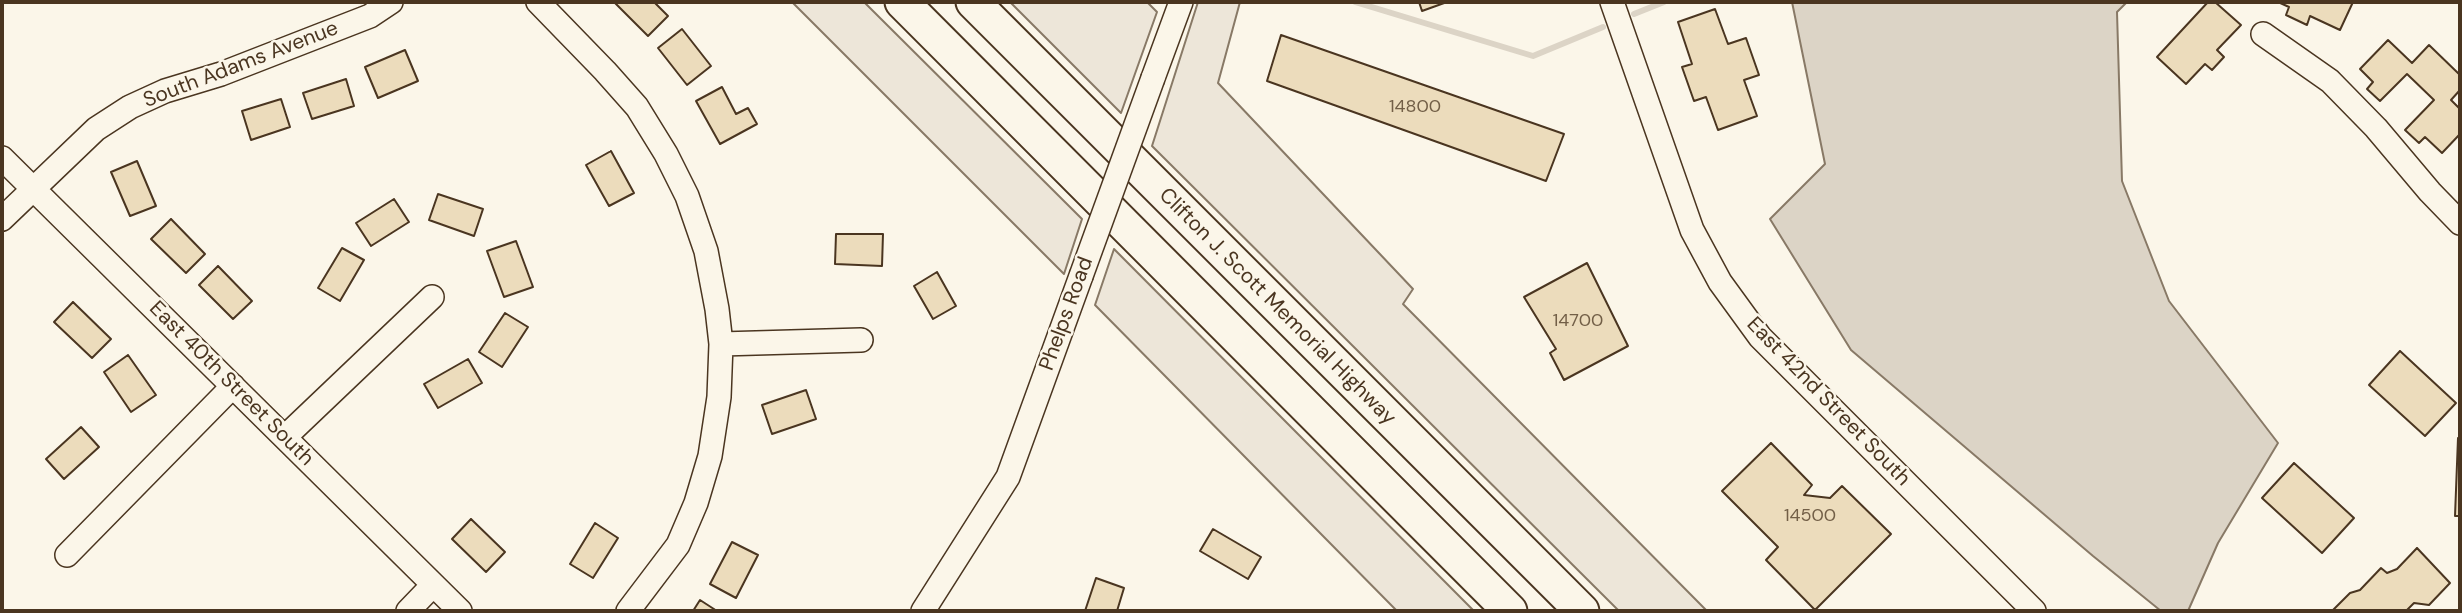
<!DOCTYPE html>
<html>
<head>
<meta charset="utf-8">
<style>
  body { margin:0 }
  #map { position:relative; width:2462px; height:613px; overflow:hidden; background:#fbf6e9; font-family:"DM Sans",sans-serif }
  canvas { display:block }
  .frame { position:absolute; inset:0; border:4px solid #4a3520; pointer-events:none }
</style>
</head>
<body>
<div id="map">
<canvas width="2462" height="613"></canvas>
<div class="frame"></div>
</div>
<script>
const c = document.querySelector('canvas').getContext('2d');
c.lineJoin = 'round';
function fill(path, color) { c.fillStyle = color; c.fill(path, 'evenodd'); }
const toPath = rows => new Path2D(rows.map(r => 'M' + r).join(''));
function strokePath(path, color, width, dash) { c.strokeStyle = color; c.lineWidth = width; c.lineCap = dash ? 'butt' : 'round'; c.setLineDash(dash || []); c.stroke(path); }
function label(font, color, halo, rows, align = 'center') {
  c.font = font + ' "DM Sans",sans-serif'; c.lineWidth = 5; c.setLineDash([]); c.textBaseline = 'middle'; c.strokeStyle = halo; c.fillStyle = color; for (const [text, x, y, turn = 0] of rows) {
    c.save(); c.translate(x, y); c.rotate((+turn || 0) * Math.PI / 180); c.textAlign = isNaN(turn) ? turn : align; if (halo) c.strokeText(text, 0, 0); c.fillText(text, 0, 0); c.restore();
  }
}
const green = toPath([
  [792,2,864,2,1082,219,1064,274,792,2],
  [1010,2,1147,2,1157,12,1121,113,1010,2],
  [1198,2,1240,2,1218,83,1413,289,1403,304,1707,611,1619,611,1152,146,1198,2],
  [1114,249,1474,611,1397,611,1095,305,1114,249]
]);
const water = toPath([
  [1792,2,2127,2,2117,12,2122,181,2169,301,2278,443,2218,543,2188,611,2161,611,2093,556,1851,350,1770,219,1825,164,1792,2]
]);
const stream = toPath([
  [1355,2,1533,56,1603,27],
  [1634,14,1664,2]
]);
const building = toPath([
  [614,2,654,2,668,16,648,36,614,2],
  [1419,2,1447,2,1422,11,1419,2],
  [2208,2,2215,2,2241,25,2217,50,2224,57,2212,70,2205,64,2186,84,2157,57,2208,2],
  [2278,2,2353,2,2340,30,2310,16,2307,25,2286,15,2289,7,2278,2],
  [1715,9,1728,44,1746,38,1759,75,1744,80,1757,116,1718,130,1706,97,1694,101,1682,67,1692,64,1678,22,1715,9],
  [682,29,711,66,687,85,658,48,682,29],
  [1281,35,1564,134,1546,181,1267,81,1281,35],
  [2388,40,2412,63,2429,45,2460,75,2460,90,2451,100,2460,109,2460,134,2442,153,2425,137,2419,143,2405,130,2434,100,2407,74,2380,101,2367,89,2373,82,2360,69,2388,40],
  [405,50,418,81,378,98,365,67,405,50],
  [346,79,354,106,312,119,303,93,346,79],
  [722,87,736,114,748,108,757,124,720,144,696,101,722,87],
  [281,99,290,127,251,140,242,111,281,99],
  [611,151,634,193,609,206,586,165,611,151],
  [137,161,156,206,130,216,111,172,137,161],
  [438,194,483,209,474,236,429,220,438,194],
  [394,199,409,222,371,246,356,223,394,199],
  [171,219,205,254,186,273,151,239,171,219],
  [836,234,883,234,882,266,835,264,836,234],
  [516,241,533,287,504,297,487,251,516,241],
  [342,248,364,260,340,301,318,288,342,248],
  [1587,263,1628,346,1564,380,1550,353,1556,349,1524,297,1587,263],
  [218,266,252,301,233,319,199,285,218,266],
  [937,272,956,306,933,319,914,286,937,272],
  [73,302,111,339,92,358,54,322,73,302],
  [505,313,528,327,502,367,479,352,505,313],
  [2400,351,2456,403,2425,436,2369,385,2400,351],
  [128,355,156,395,131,412,104,372,128,355],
  [468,359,482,383,438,408,424,384,468,359],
  [806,390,816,419,772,434,762,405,806,390],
  [81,427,99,447,64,479,46,459,81,427],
  [2458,438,2460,438,2460,516,2455,516,2458,438],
  [1771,443,1812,485,1804,495,1830,498,1842,486,1891,534,1815,610,1766,560,1778,547,1722,491,1771,443],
  [2294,463,2354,518,2322,553,2262,498,2294,463],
  [471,519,505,552,486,572,452,539,471,519],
  [595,523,618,538,593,578,570,564,595,523],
  [1213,529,1261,557,1248,579,1200,551,1213,529],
  [732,542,758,555,736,598,710,584,732,542],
  [2417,548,2450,583,2429,605,2414,603,2406,611,2332,611,2350,593,2360,590,2381,568,2387,573,2397,569,2417,548],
  [1096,578,1124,588,1117,611,1085,611,1096,578],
  [700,600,717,611,693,611,700,600]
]);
const minor = toPath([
  [538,2,605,71,637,107,666,154,687,196,706,251,717,309,721,344,719,397,710,456,696,503,678,545,628,611],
  [1612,2,1692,230,1720,282,1760,337,2034,611],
  [2263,34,2330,81,2376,128,2430,192,2460,223],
  [1153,78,1181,2],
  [2,158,460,611],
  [2,219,96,129,130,107,165,91,221,74,370,16,391,2],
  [721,344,861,340],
  [285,437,432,297],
  [67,555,233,386],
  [408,611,433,585],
  [923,611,1008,477,1081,276]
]);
const highway = toPath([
  [902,2,1510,611],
  [973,2,1582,611]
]);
const minorBridge = toPath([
  [1081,276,1153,78]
]);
const numberNames = [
  ["14800",1415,107],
  ["14700",1578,321],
  ["14500",1810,516]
];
const streetNames = [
  ["South Adams Avenue",241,65,-21],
  ["Clifton J. Scott Memorial Highway",1277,307,45],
  ["Phelps Road",1067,314,-70],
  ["East 40th Street South",231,384,45],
  ["East 42nd Street South",1828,402,46]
];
fill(green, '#ede6d9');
strokePath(green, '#887966', 2);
fill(water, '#dcd4c6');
strokePath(water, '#887966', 2);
strokePath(stream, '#dcd4c6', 6);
fill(building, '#ecdcbc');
strokePath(building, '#4a3520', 2);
strokePath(minor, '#4a3520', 26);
strokePath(highway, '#4a3520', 37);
strokePath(minor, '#fbf6e9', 23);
strokePath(highway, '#fbf6e9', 33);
strokePath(minorBridge, '#4a3520', 26, []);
strokePath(minorBridge, '#fbf6e9', 23);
label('18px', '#725f47', null, numberNames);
label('21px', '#4a3520', '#fbf6e9', streetNames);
</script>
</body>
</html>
